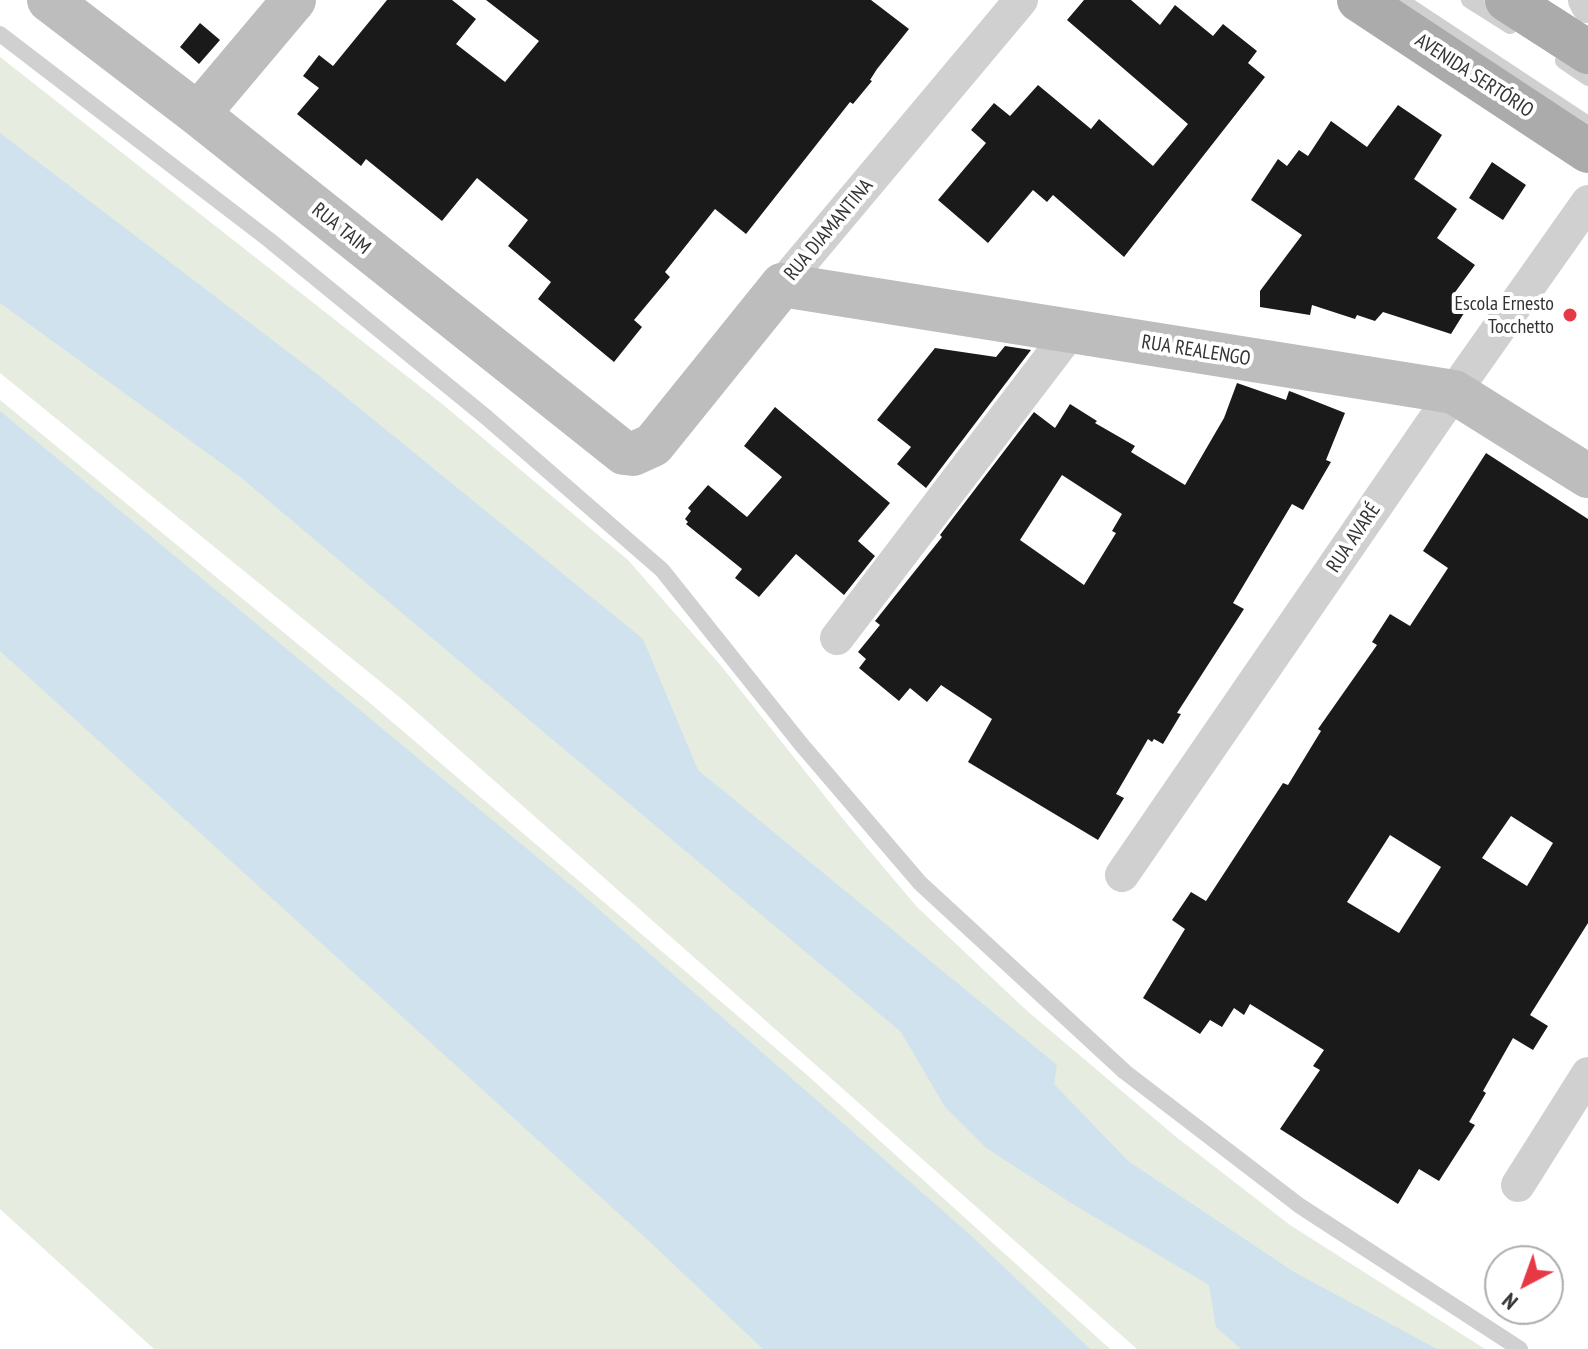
<!DOCTYPE html>
<html>
<head>
<meta charset="utf-8">
<style>
  body { margin:0 }
  #map { position:relative; width:1588px; height:1349px; overflow:hidden; background:#fff; font-family:"PT Sans Narrow",sans-serif }
  canvas { display:block }
  .north { position:absolute; left:1484px; top:1245px; width:80px; height:80px; box-sizing:border-box; background:#fff; border:2px solid #adadad; border-radius:50%; rotate:221deg; font-size:22px; font-weight:700; line-height:32px; text-align:center; color:#333 }
  .north::after { content:''; display:block; margin:auto; width:28px; height:36px; background:#e63946; clip-path:polygon(50% 0,100% 100%,50% 72%,0 100%) }
</style>
</head>
<body>
<div id="map">
<canvas width="1588" height="1349"></canvas>
<div class="north">N</div>
</div>
<script>
const c = document.querySelector('canvas').getContext('2d');
c.lineJoin = 'round';
function fill(path, color) { c.fillStyle = color; c.fill(path, 'evenodd'); }
const toPath = rows => new Path2D(rows.map(r => 'M' + r).join(''));
function strokePath(path, color, width, dash) { c.strokeStyle = color; c.lineWidth = width; c.lineCap = dash ? 'butt' : 'round'; c.setLineDash(dash || []); c.stroke(path); }
function label(font, color, halo, rows, align = 'center') {
  c.font = font + ' "PT Sans Narrow",sans-serif'; c.lineWidth = 8; c.setLineDash([]); c.textBaseline = 'middle'; c.strokeStyle = halo; c.fillStyle = color; for (const [text, x, y, turn = 0] of rows) {
    c.save(); c.translate(x, y); c.rotate((+turn || 0) * Math.PI / 180); c.textAlign = isNaN(turn) ? turn : align; if (halo) c.strokeText(text, 0, 0); c.fillText(text, 0, 0); c.restore();
  }
}
const green = toPath([
  [0,57,441,403,628,560,722,667,847,824,917,907,1025,1009,1175,1136,1290,1225,1485,1349,1137,1349,403,700,0,373],
  [0,400,371,704,806,1074,1110,1349,154,1349,0,1209]
]);
const water = toPath([
  [0,133,321,377,643,639,698,770,1057,1065,1054,1084,1128,1161,1294,1272,1437,1349,1241,1349,1216,1327,1209,1285,1071,1203,985,1147,945,1107,901,1032,239,476,0,303],
  [0,411,579,892,967,1232,1090,1349,763,1349,649,1241,0,651]
]);
const building = toPath([
  [387,0,452,0,476,19,456,44,505,82,539,41,486,0,871,0,909,29,877,69,870,80,872,81,853,104,850,102,746,234,715,209,665,272,670,277,634,320,642,327,614,362,538,299,551,282,508,246,528,220,477,178,442,221,366,159,361,166,297,114,319,88,303,76,319,55,333,66],
  [1084,0,1131,0,1160,25,1175,5,1213,36,1223,24,1257,51,1248,63,1265,77,1124,257,1053,195,1047,202,1033,190,988,243,938,200,986,143,971,130,994,103,1010,116,1038,85,1091,129,1099,119,1153,166,1188,124,1067,20],
  [200,23,220,40,199,64,180,47],
  [1398,105,1442,135,1414,179,1457,209,1437,238,1475,265,1453,295,1469,305,1451,334,1383,312,1375,321,1357,315,1355,319,1312,305,1310,315,1260,307,1260,291,1302,235,1251,200,1278,159,1287,166,1299,150,1308,156,1331,121,1367,147],
  [1492,162,1526,185,1503,220,1469,198],
  [1005,346,1031,350,926,488,897,464,911,447,877,420,935,348,996,357],
  [1237,383,1286,400,1289,391,1292,392,1345,413,1326,460,1331,462,1303,510,1292,504,1233,603,1244,609,1177,713,1181,714,1163,744,1154,739,1152,742,1148,739,1116,794,1124,798,1098,840,968,762,992,719,941,685,927,702,910,688,899,701,859,668,866,659,858,652,880,625,875,621,942,537,940,535,1034,412,1055,428,1070,404,1097,421,1095,423,1135,446,1131,452,1185,485,1224,418],
  [1062,475,1122,514,1112,531,1116,533,1084,585,1020,540],
  [775,407,890,503,858,541,875,556,844,595,796,554,759,597,735,578,742,569,686,524,688,522,685,519,691,511,688,508,708,485,747,517,782,477,744,446],
  [1486,453,1588,519,1588,923,1530,1015,1548,1026,1533,1050,1513,1038,1483,1091,1486,1093,1469,1122,1475,1125,1439,1181,1419,1169,1398,1204,1280,1129,1320,1070,1313,1066,1324,1050,1250,1004,1244,1015,1234,1008,1222,1027,1210,1020,1200,1034,1143,998,1185,929,1172,920,1191,892,1206,901,1283,783,1288,785,1321,731,1318,729,1377,645,1372,642,1390,614,1410,626,1448,568,1423,551],
  [1511,816,1553,843,1527,886,1482,858],
  [1390,835,1441,867,1399,933,1347,902]
]);
const lane = toPath([
  [1400,0,1588,124],
  [1469,0,1510,26],
  [0,34,268,239,486,417,662,570,801,744,920,883,1125,1072,1300,1206,1520,1349],
  [1563,61,1588,78]
]);
const street = toPath([
  [1585,0,1588,6],
  [782,285,1021,0],
  [837,638,1071,331],
  [1122,875,1454,392,1588,202],
  [1518,1185,1588,1074]
]);
const secondary = toPath([
  [49,0,198,114,624,453,633,454,653,445,782,285,1454,392,1588,476],
  [198,114,294,0]
]);
const primary = toPath([
  [1359,0,1588,151],
  [1507,0,1588,52]
]);
const markers = [
  [1570,315,8,"#e63946"]
];
const streetNames = [
  ["AVENIDA SERTÓRIO",1474,76,33],
  ["RUA TAIM",341,229,39],
  ["RUA DIAMANTINA",829,230,-50],
  ["RUA REALENGO",1196,351,9],
  ["RUA AVARÉ",1354,538,-56]
];
const poiNames = [
  ["Escola Ernesto",1554,304],
  ["Tocchetto",1554,327]
];
fill(green, '#e6ecdf');
fill(water, '#cfe2ee');
fill(building, '#1a1a1a');
strokePath(lane, '#d0d0d0', 16);
strokePath(street, '#d0d0d0', 34);
strokePath(secondary, '#bdbdbd', 44);
strokePath(primary, '#ababab', 44);
for (const [x, y, r, color] of markers) { const dot = new Path2D(); dot.arc(x, y, r, 0, 2 * Math.PI); c.fillStyle = color; c.fill(dot); strokePath(dot, '#fff', 3); }
label('20px', '#333', '#fff', streetNames);
label('20px', '#333', '#fff', poiNames, 'right');
</script>
</body>
</html>
